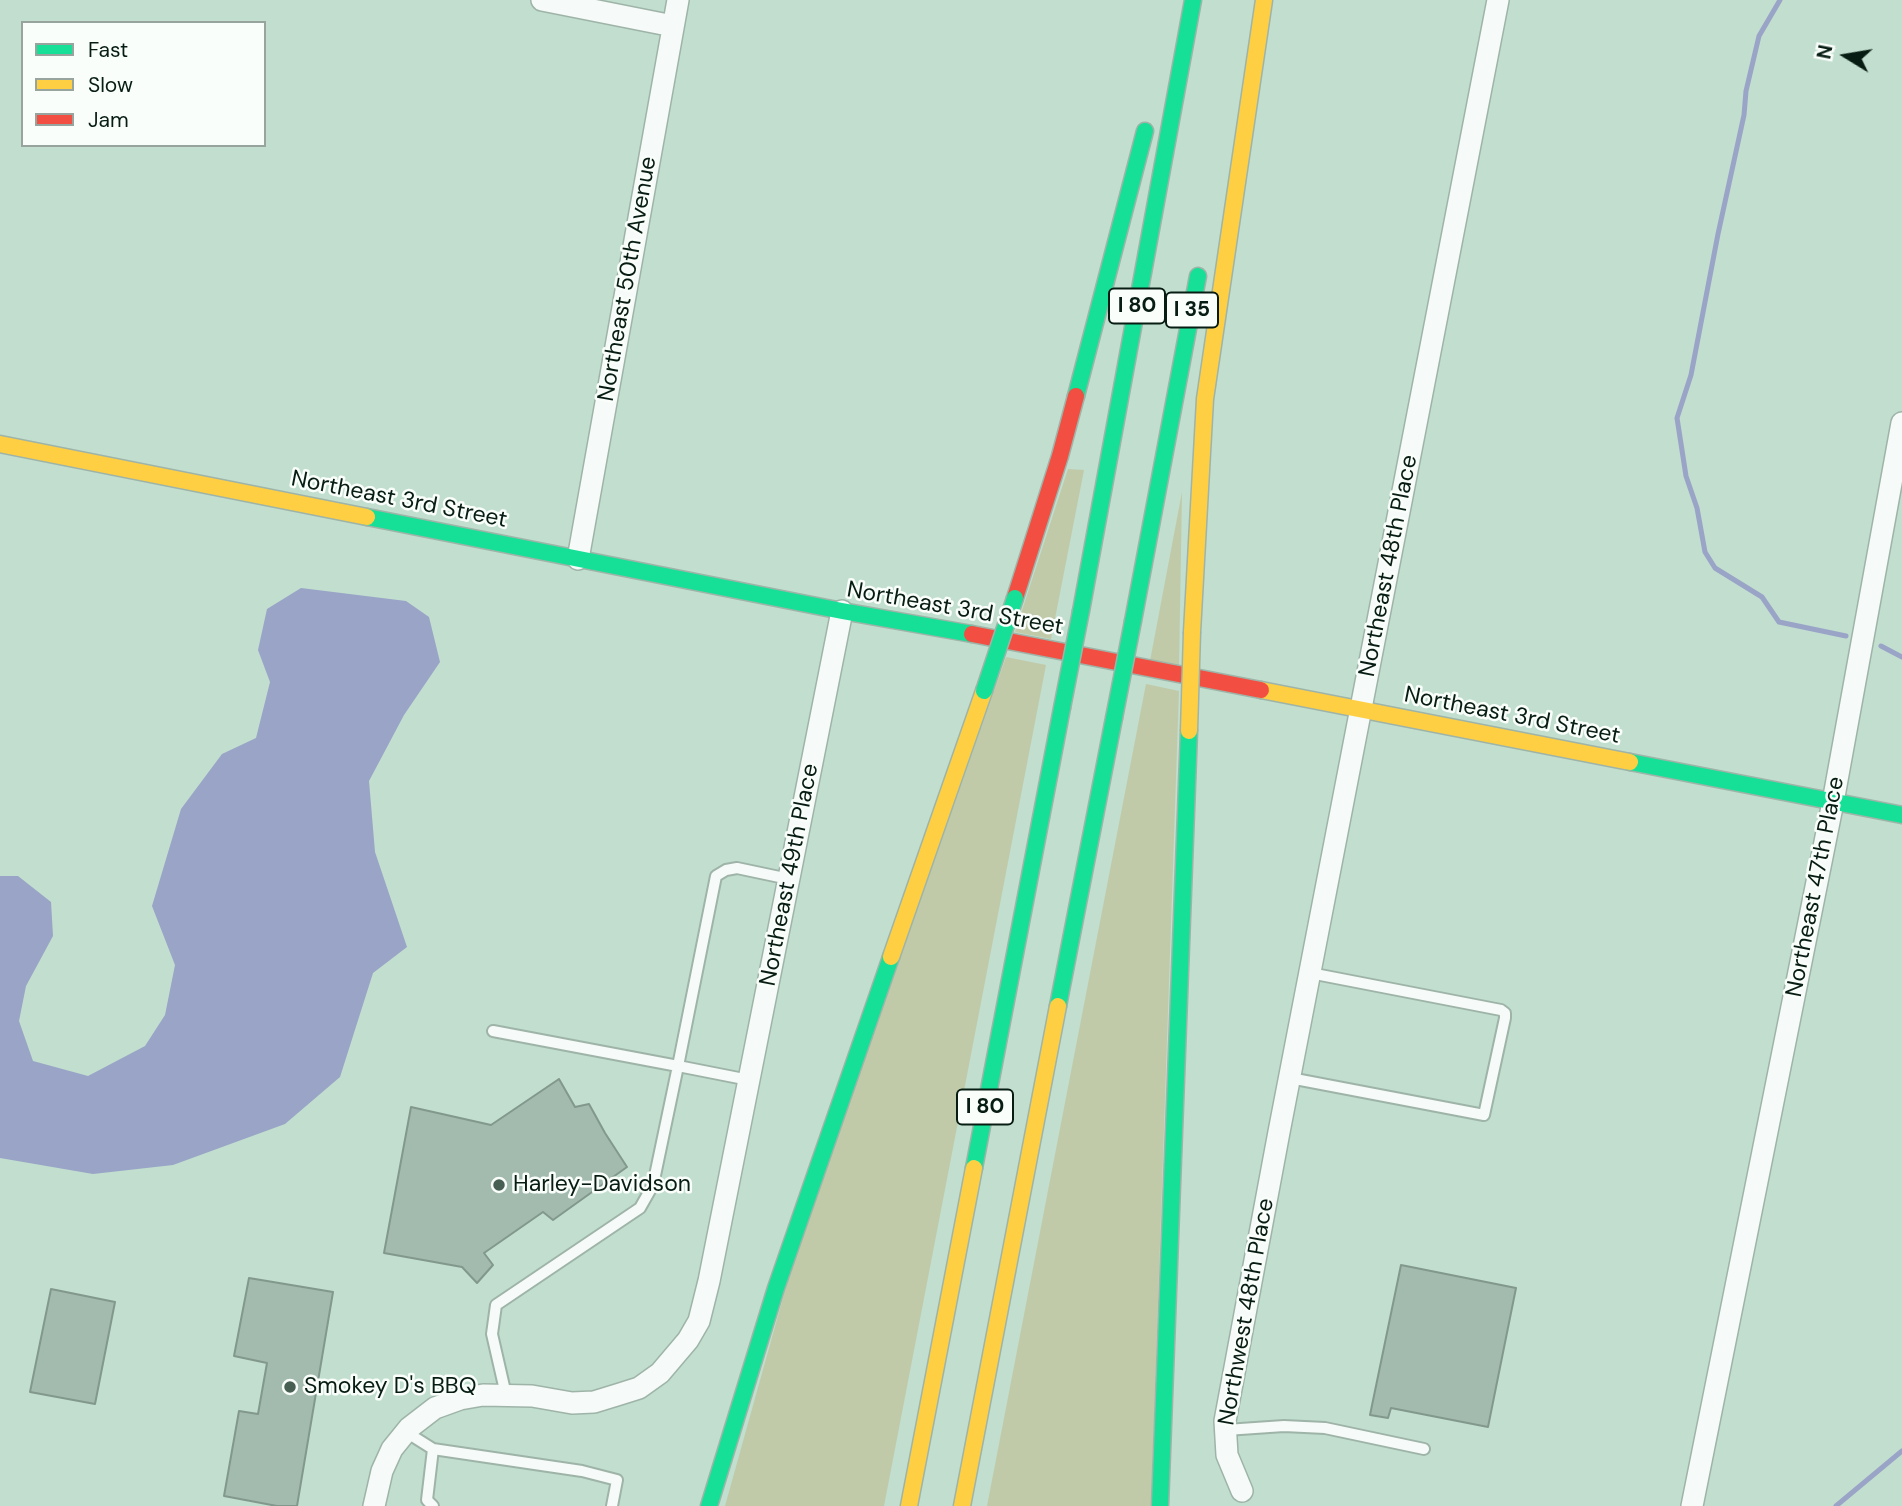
<!DOCTYPE html>
<html>
<head>
<meta charset="utf-8">
<style>
  body { margin:0 }
  #map { position:relative; width:1902px; height:1506px; overflow:hidden; background:#c1decf; font-family:"DM Sans",sans-serif }
  canvas { display:block }
  .legend { position:absolute; left:21px; top:21px; width:245px; height:126px; box-sizing:border-box; background:#f9fefb; border:2px solid #98a49e; margin:0; padding:9px 12px; list-style:none; font-size:21px; color:#071c12 }
  .legend li { display:flex; align-items:center; gap:14px; height:35px }
  .legend b { width:35px; border:2px solid #98a49e }
  .north { position:absolute; left:1811px; top:21px; width:70px; height:70px; -webkit-text-stroke:5px #f9fefb; paint-order:stroke; rotate:281deg; font-size:19px; font-weight:700; line-height:28px; text-align:center; color:#071c12 }
  .north::after { content:''; display:block; margin:auto; width:24px; height:32px; background:#071c12; clip-path:polygon(50% 0,100% 100%,50% 72%,0 100%) }
</style>
</head>
<body>
<div id="map">
<canvas width="1902" height="1506"></canvas>
<ul class="legend">
<li><b style="height:9px;background:#16e098"></b>Fast</li>
<li><b style="height:9px;background:#ffcf43"></b>Slow</li>
<li><b style="height:9px;background:#f24e42"></b>Jam</li>
</ul>
<div class="north">N</div>
</div>
<script>
const c = document.querySelector('canvas').getContext('2d');
c.lineJoin = 'round';
function fill(path, color) { c.fillStyle = color; c.fill(path, 'evenodd'); }
const toPath = rows => new Path2D(rows.map(r => 'M' + r).join(''));
function strokePath(path, color, width, dash) { c.strokeStyle = color; c.lineWidth = width; c.lineCap = dash ? 'butt' : 'round'; c.setLineDash(dash || []); c.stroke(path); }
function label(font, color, halo, rows, align = 'center') {
  c.font = font + ' "DM Sans",sans-serif'; c.lineWidth = 5; c.setLineDash([]); c.textBaseline = 'middle'; c.strokeStyle = halo; c.fillStyle = color; for (const [text, x, y, turn = 0] of rows) {
    c.save(); c.translate(x, y); c.rotate((+turn || 0) * Math.PI / 180); c.textAlign = isNaN(turn) ? turn : align; if (halo) c.strokeText(text, 0, 0); c.fillText(text, 0, 0); c.restore();
  }
}
const green = toPath([
  [1068,469,1084,470,1051,639,1015,632],
  [1182,492,1179,667,1150,661],
  [1006,657,1046,665,884,1506,725,1506,791,1269],
  [1146,684,1179,691,1151,1506,987,1506]
]);
const water = toPath([
  [301,588,406,601,429,617,440,662,404,715,369,781,375,852,407,947,373,973,340,1077,285,1124,173,1165,93,1174,0,1158,0,876,18,876,51,902,53,936,26,986,19,1021,33,1061,88,1076,145,1046,165,1015,175,965,152,906,181,809,222,754,256,738,270,682,258,650,267,609]
]);
const stream = toPath([
  [1780,0,1759,36,1746,91,1744,115,1718,234,1691,375,1677,418,1686,476,1697,508,1705,552,1715,568,1762,597,1779,622,1846,636],
  [1881,646,1902,657],
  [1836,1506,1902,1451]
]);
const building = toPath([
  [559,1079,575,1107,589,1104,605,1133,627,1167,553,1220,543,1212,484,1253,493,1265,477,1283,462,1267,384,1253,411,1107,491,1125,559,1079],
  [1401,1265,1516,1288,1488,1427,1391,1408,1388,1418,1370,1415,1401,1265],
  [249,1278,333,1292,297,1506,277,1506,224,1496,239,1411,258,1414,267,1363,234,1356,249,1278],
  [51,1289,115,1302,95,1404,30,1392,51,1289]
]);
const lane = toPath([
  [493,1031,678,1066,716,876,726,870,737,868,789,879],
  [1290,1078,1484,1115,1505,1018,1505,1013,1501,1010,1310,973],
  [506,1395,492,1334,496,1305,640,1208,653,1185,678,1066,749,1080],
  [1226,1430,1284,1426,1325,1428,1424,1449],
  [406,1432,433,1449,582,1471,617,1480,612,1506],
  [433,1506,427,1500,433,1449]
]);
const street = toPath([
  [542,0,673,26],
  [578,559,678,0],
  [1242,1491,1227,1455,1225,1421,1279,1132,1498,0],
  [374,1506,382,1471,392,1449,409,1428,435,1408,460,1399,483,1395,532,1396,572,1403,594,1402,620,1394,639,1388,660,1373,688,1340,699,1321,709,1281,842,611],
  [1692,1506,1833,802,1902,423]
]);
const fast = toPath([
  [1076,396,1145,131],
  [367,517,842,611,972,634],
  [1081,611,1193,0],
  [1133,621,1198,276],
  [1630,762,1902,815],
  [1058,1006,1114,718],
  [974,1168,1062,708],
  [709,1506,776,1288,891,957],
  [1160,1506,1189,731]
]);
const slow = toPath([
  [0,444,367,517],
  [1192,632,1205,399,1264,0],
  [1261,690,1630,762],
  [891,957,984,691],
  [909,1506,974,1168],
  [962,1506,1058,1006]
]);
const jam = toPath([
  [1015,598,1060,456,1076,396],
  [972,634,1261,690]
]);
const fastBridge = toPath([
  [984,691,1015,598],
  [1062,708,1081,611],
  [1114,718,1133,621]
]);
const slowBridge = toPath([
  [1189,731,1192,632]
]);
const markers = [
  [499,1185,7,"#486054"],
  [290,1387,7,"#486054"]
];
const shields = [
  [1137,306,56],
  [1192,310,52],
  [985,1107,56]
];
const shieldNames = [
  ["I 80",1137,306],
  ["I 35",1192,310],
  ["I 80",985,1107]
];
const streetNames = [
  ["Northeast 50th Avenue",628,279,-80],
  ["Northeast 3rd Street",399,500,11],
  ["Northeast 48th Place",1389,566,-79],
  ["Northeast 3rd Street",955,609,10],
  ["Northeast 3rd Street",1512,716,11],
  ["Northeast 49th Place",790,875,-79],
  ["Northeast 47th Place",1816,887,-79],
  ["Northwest 48th Place",1247,1312,-80]
];
const poiNames = [
  ["Harley-Davidson",513,1185],
  ["Smokey D's BBQ",304,1387]
];
fill(green, '#c0caa8');
fill(water, '#99a4c7');
strokePath(stream, '#99a4c7', 5);
fill(building, '#a3baae');
strokePath(building, '#82988d', 2);
strokePath(lane, '#9eb4a8', 14);
strokePath(street, '#9eb4a8', 24);
strokePath(fast, '#9eb4a8', 19);
strokePath(slow, '#9eb4a8', 19);
strokePath(jam, '#9eb4a8', 19);
strokePath(lane, '#f6faf8', 10);
strokePath(street, '#f6faf8', 21);
strokePath(fast, '#16e098', 16);
strokePath(slow, '#ffcf43', 16);
strokePath(jam, '#f24e42', 16);
strokePath(fastBridge, '#9eb4a8', 19, []);
strokePath(slowBridge, '#9eb4a8', 19, []);
strokePath(fastBridge, '#16e098', 16);
strokePath(slowBridge, '#ffcf43', 16);
for (const [x, y, r, color] of markers) { const dot = new Path2D(); dot.arc(x, y, r, 0, 2 * Math.PI); c.fillStyle = color; c.fill(dot); strokePath(dot, '#f9fefb', 2.5); }
for (const [x, y, w] of shields) { const box = new Path2D(); box.roundRect(x - w / 2, y - 17.5, w, 35, 5); c.fillStyle = '#f9fefb'; c.fill(box); strokePath(box, '#071c12', 2); }
label('bold 21px', '#071c12', null, shieldNames);
label('23px', '#071c12', '#f9fefb', streetNames);
label('23px', '#071c12', '#f9fefb', poiNames, 'left');
</script>
</body>
</html>
